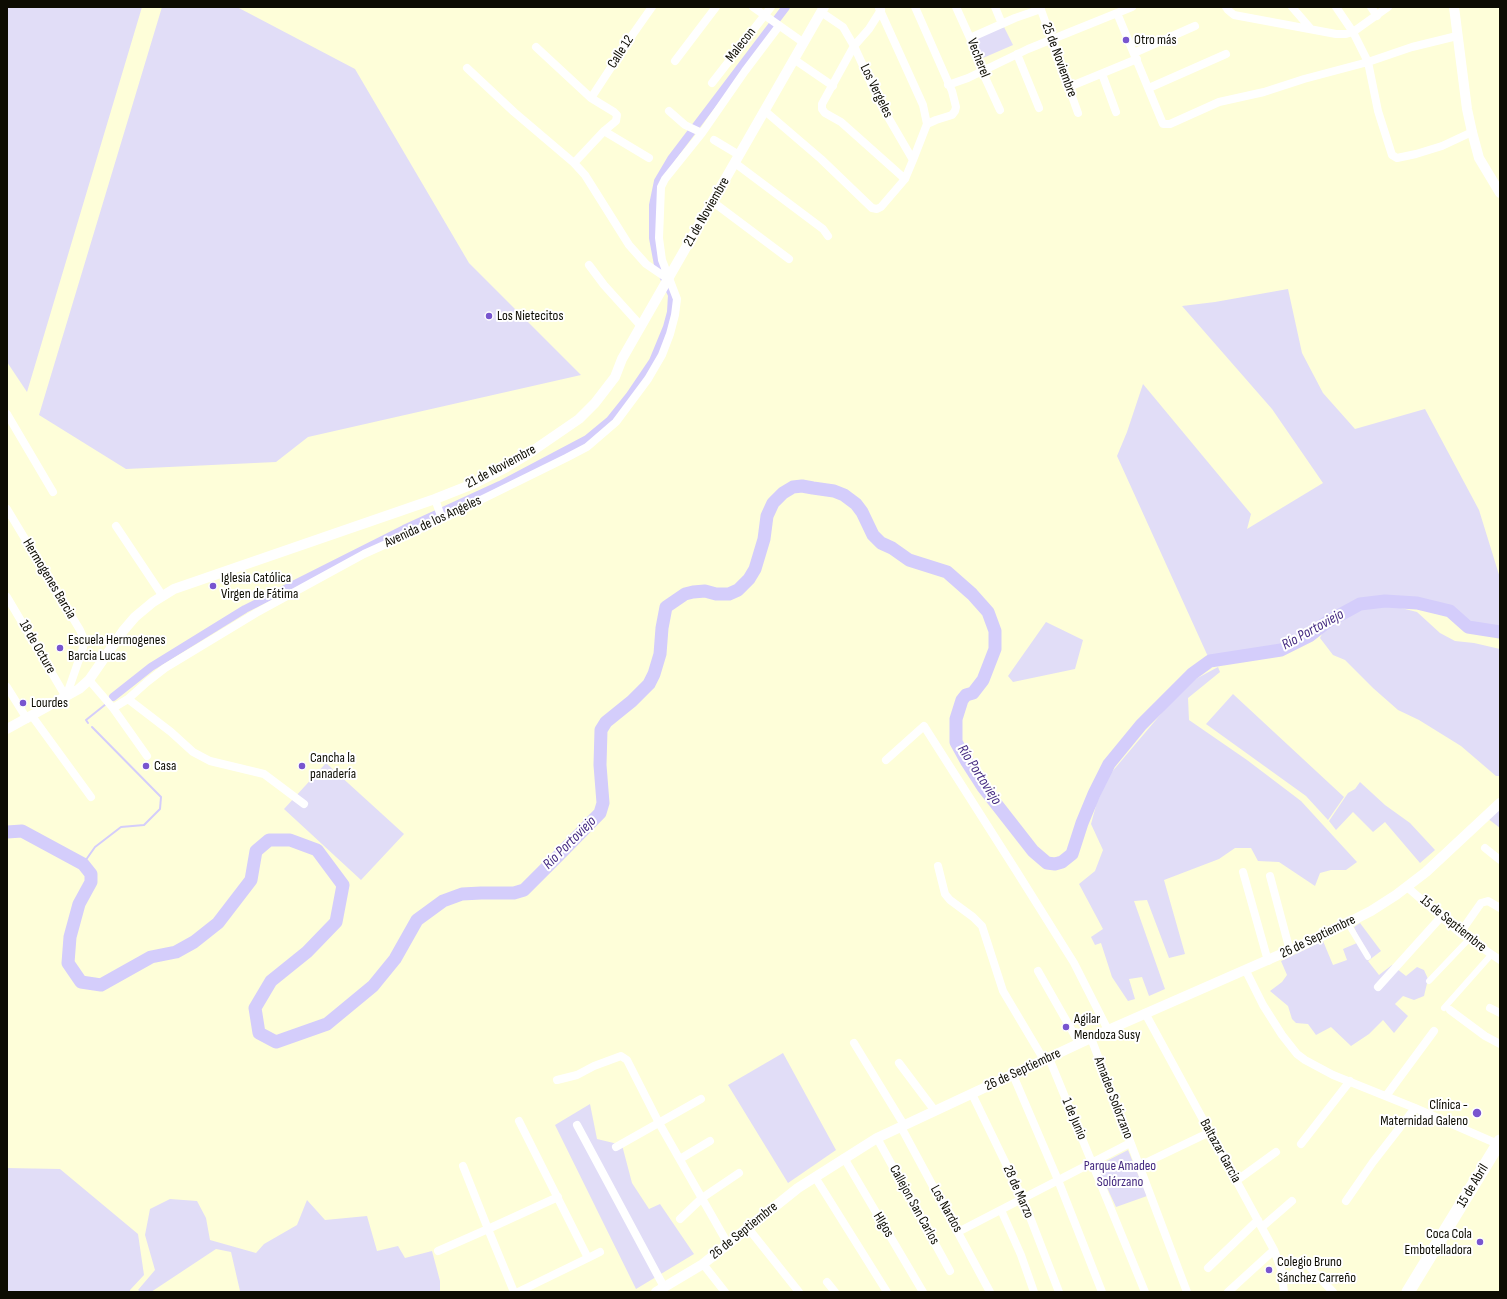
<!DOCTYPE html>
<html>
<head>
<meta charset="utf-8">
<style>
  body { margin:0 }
  #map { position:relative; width:1507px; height:1299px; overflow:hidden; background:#fefed9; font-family:"Sofia Sans Condensed",sans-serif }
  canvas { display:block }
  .frame { position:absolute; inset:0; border:8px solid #0d0c02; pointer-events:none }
</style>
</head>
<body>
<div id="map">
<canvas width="1507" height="1299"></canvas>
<div class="frame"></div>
</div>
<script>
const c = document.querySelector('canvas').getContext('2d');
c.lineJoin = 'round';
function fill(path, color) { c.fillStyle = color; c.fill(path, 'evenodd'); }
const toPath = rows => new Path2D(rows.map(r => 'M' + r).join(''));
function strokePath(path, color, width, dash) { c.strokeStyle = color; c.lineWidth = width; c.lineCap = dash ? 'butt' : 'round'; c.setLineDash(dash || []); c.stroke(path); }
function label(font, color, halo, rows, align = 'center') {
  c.font = font + ' "Sofia Sans Condensed",sans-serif'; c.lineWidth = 4; c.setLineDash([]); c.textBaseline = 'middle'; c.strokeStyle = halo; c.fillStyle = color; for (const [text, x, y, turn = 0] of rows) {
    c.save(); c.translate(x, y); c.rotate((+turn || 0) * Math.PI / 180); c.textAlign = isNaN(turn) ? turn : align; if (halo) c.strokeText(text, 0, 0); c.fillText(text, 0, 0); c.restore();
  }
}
const green = toPath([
  [7,7,142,7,27,392,7,362],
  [162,7,237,7,355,69,469,263,581,375,308,437,276,462,126,469,39,415],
  [1003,25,1013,45,983,58,975,39],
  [1288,289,1302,353,1323,393,1355,429,1425,409,1479,510,1500,578,1500,632,1468,627,1450,611,1421,604,1385,601,1360,604,1327,622,1295,643,1250,655,1210,661,1117,456,1127,432,1143,384,1251,514,1247,529,1323,483,1272,409,1182,306,1215,302],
  [1389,605,1417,612,1440,633,1455,641,1474,643,1500,649,1500,776,1496,776,1461,746,1419,720,1398,710,1373,688,1345,660,1333,655,1320,638,1324,630,1359,609],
  [1046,622,1083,640,1075,669,1013,682,1008,676],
  [1218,667,1220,672,1188,698,1189,720,1247,760,1301,801,1357,862,1346,870,1331,870,1320,873,1315,886,1279,862,1258,861,1251,848,1235,848,1219,859,1164,880,1185,954,1169,958,1147,900,1134,901,1165,989,1149,996,1142,977,1129,979,1135,999,1128,1001,1112,977,1101,943,1095,945,1091,937,1103,929,1079,884,1095,871,1103,850,1091,824,1097,802,1111,773,1166,708,1192,681],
  [1233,694,1344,797,1328,820,1306,796,1206,724],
  [326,763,404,834,361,880,284,809],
  [1360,782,1385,805,1410,823,1435,850,1420,863,1385,822,1373,832,1353,812,1336,830,1329,821,1348,793,1355,789],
  [1500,798,1500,828,1483,815],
  [1360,923,1381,951,1368,961,1379,975,1392,965,1406,976,1417,967,1424,970,1428,979,1424,996,1414,1000,1403,996,1395,1004,1408,1016,1394,1033,1383,1020,1369,1034,1351,1046,1331,1027,1316,1035,1308,1024,1296,1023,1292,1019,1288,1006,1270,991,1282,982,1287,975,1281,961,1323,941,1333,965,1347,960,1343,949,1357,943,1358,936,1354,927],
  [783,1053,836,1150,788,1183,728,1085],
  [590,1104,597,1139,622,1145,632,1183,649,1209,660,1204,694,1254,636,1289,555,1125],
  [1128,1150,1147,1196,1116,1207,1097,1166],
  [7,1168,60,1169,138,1234,144,1275,130,1290,130,1292,7,1292],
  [170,1199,197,1201,206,1218,210,1240,256,1253,264,1244,297,1225,307,1200,325,1220,367,1216,377,1251,398,1246,405,1258,432,1251,440,1281,440,1292,240,1291,231,1252,216,1249,151,1292,141,1292,138,1290,155,1270,145,1235,150,1209]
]);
const stream = toPath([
  [88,723,86,720,106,704],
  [83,864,95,847,121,827,144,825,160,809,161,797,92,727]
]);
const canal = toPath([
  [113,697,151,667,245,609,404,529,500,485,587,439,610,420,630,395,653,361,667,327,671,312,672,295,658,265,653,238,653,205,658,181,671,159,786,7]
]);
const river = toPath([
  [7,832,22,831,83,864,91,874,91,882,79,904,70,937,68,963,81,982,101,985,151,957,176,952,194,942,218,923,251,880,256,851,269,840,290,840,317,850,343,885,336,922,307,952,271,981,255,1008,259,1033,276,1042,327,1024,373,986,395,959,417,920,443,901,462,894,481,893,514,893,524,890,559,855,600,813,603,803,600,765,601,730,606,722,632,701,649,684,654,674,660,654,662,628,666,607,685,594,693,592,705,591,716,594,729,594,738,590,749,579,755,569,764,539,767,516,773,503,783,493,793,487,802,486,813,488,834,491,844,495,856,504,862,512,873,535,881,543,892,548,909,560,947,572,972,594,988,612,995,631,995,649,983,680,973,693,966,695,962,700,956,719,956,742,967,762,983,787,1033,851,1047,863,1055,864,1062,862,1072,854,1082,823,1094,794,1109,764,1141,725,1192,674,1210,661,1281,650,1309,636,1327,622,1360,604,1385,601,1417,603,1450,611,1468,627,1500,632]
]);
const pedestrian = toPath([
  [1348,924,1368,957],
  [1429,981,1469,939],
  [1444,1008,1491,955]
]);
const minor = toPath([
  [753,7,804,43],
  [956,7,970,38,982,71,1000,110],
  [995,7,1002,24],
  [1040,7,1078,113],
  [1226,7,1228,10,1234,15,1336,34,1346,34,1353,32,1388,7],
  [1292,7,1311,29],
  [1336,7,1353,32,1368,62,1412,47,1457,36],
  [1371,7,1377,16],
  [879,8,923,105,927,124],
  [881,10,869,29,854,46,822,104,822,109,825,113,841,122,905,179],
  [1117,13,1163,124,1170,124,1219,102,1264,92,1304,79,1368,62,1378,111,1392,155,1397,158,1416,154,1442,146,1472,132],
  [970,38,1015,18,1041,9],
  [536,47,591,98,614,112,617,115,616,121,604,131,574,163],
  [1134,53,1195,26],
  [1017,54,1039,108],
  [795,60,833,86],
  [675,61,716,7],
  [467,68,514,112,574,163,585,175,629,245,646,264,668,279],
  [1102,74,1116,112],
  [712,83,771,7],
  [948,85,968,78,1028,49,1132,7],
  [1069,87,1137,59],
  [1149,88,1226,54],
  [591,98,633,34,652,7],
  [669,111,685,125,702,133],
  [765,111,821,159,872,208,877,209,881,207,905,179,913,160,881,105,854,46,843,27,821,12],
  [604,131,649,158],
  [714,140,739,155],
  [913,160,927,124,936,120,952,115,955,111,956,107,952,91,915,7],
  [735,163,823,229,828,236],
  [713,202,789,259],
  [589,265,604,285,641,326],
  [7,414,53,492],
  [435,499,442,519],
  [7,509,80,630,84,639,83,648,66,697],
  [116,526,162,595],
  [7,597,66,697],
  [89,680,113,708,147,756],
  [7,687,27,719],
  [128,699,171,732,193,752,210,761,264,774,304,804],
  [113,708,128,699,147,682,165,668,256,613,364,554,442,519,566,458,587,447,616,422,648,379,662,355,670,334,675,315,677,299,662,260,659,238,661,187,665,179,702,133,745,71,779,26],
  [32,716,91,797],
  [886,760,924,726,1017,872,1074,963,1108,1030],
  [1485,848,1500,860],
  [938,866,945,894,950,900,973,917,982,926,1003,991,1044,1060],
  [1243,872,1268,961],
  [1270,876,1290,951],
  [1407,887,1460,933,1500,960],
  [1460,933,1481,903,1488,901,1500,908],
  [1038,971,1079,1043],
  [1246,971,1263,1005,1282,1035,1297,1054,1305,1060,1333,1075,1415,1108,1500,1145],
  [1378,987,1441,917],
  [1490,1008,1500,1013],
  [1450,1010,1485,1036,1500,1044],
  [1145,1013,1274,1250,1281,1269,1284,1292],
  [1091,1038,1187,1292],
  [854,1043,904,1125],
  [1049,1058,1145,1292],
  [899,1063,935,1111],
  [1013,1075,1058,1180,1102,1292],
  [557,1080,577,1075,594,1066,621,1056,627,1060,659,1123,728,1244],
  [972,1094,1023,1199,1059,1292],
  [1386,1096,1434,1031],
  [577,1125,664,1287],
  [901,1127,990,1292],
  [877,1138,950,1271],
  [1301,1144,1350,1081],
  [616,1147,701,1099],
  [844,1158,923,1292],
  [680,1159,710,1141],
  [463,1166,488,1229,558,1197],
  [1139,1166,1210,1132],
  [815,1177,887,1292],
  [1236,1181,1276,1152],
  [1346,1201,1373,1162,1415,1108],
  [1001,1210,1021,1255,1034,1292],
  [680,1219,702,1198,739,1173],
  [1262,1227,1292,1201],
  [748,1228,799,1292],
  [958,1232,1130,1143],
  [438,1251,488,1229,514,1292],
  [588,1258,600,1252],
  [703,1264,725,1292],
  [1208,1268,1258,1220],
  [827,1282,835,1292],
  [1283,1282,1306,1263,1333,1292],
  [518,1292,588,1258,519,1121],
  [1228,1292,1274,1250]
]);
const tertiary = toPath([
  [1454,7,1467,109,1472,132,1479,158,1500,193],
  [7,729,79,689,89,680,123,631,135,617,153,602,174,589,435,499,473,484,505,468,528,454,579,419,595,403,615,377,622,359,824,7],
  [656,1292,703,1264,798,1188,877,1138,1108,1030,1320,937,1371,911,1396,895,1426,872,1500,803]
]);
const primary = toPath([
  [1408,1292,1500,1141]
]);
const markers = [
  [1126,40,4,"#7855cf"],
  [489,316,4,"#7855cf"],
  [213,586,4,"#7855cf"],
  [60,648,4,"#7855cf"],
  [23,703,4,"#7855cf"],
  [146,766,4,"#7855cf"],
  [302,766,4,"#7855cf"],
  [1066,1027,4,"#7855cf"],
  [1477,1113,5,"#7855cf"],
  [1480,1242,4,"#7855cf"],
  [1269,1270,4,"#7855cf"]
];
const poiNames = [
  ["Otro más",1134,40],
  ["Los Nietecitos",497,316],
  ["Iglesia Católica",221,578],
  ["Virgen de Fátima",221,594],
  ["Escuela Hermogenes",68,640],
  ["Barcia Lucas",68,656],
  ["Lourdes",31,703],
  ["Cancha la",310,758],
  ["panadería",310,774],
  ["Casa",154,766],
  ["Agilar",1074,1019],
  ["Mendoza Susy",1074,1035],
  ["Clínica -",1468,1105,"right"],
  ["Maternidad Galeno",1468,1121,"right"],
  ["Coca Cola",1472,1234,"right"],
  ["Embotelladora",1472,1250,"right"],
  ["Colegio Bruno",1277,1262],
  ["Sánchez Carreño",1277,1278]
];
const streetNames = [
  ["Malecon",741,45,-52],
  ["Calle 12",621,52,-57],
  ["Vecherel",978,58,69],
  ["25 de Noviembre",1059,60,70],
  ["Los Vergeles",876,91,64],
  ["21 de Noviembre",707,212,-60],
  ["21 de Noviembre",501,467,-28],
  ["Avenida de los Angeles",433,522,-25],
  ["Hermogenes Barcia",49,579,59],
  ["18 de Octure",37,647,60],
  ["15 de Septiembre",1453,924,39],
  ["26 de Septiembre",1318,937,-26],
  ["26 de Septiembre",1023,1070,-25],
  ["Amadeo Solórzano",1113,1098,69],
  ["1 de Junio",1074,1119,67],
  ["Baltazar Garcia",1220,1151,61],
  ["15 de Abril",1473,1186,-59],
  ["28 de Marzo",1018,1192,66],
  ["Callejon San Carlos",914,1205,61],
  ["Los Nardos",946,1209,61],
  ["HIgos",883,1225,59],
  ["26 de Septiembre",744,1231,-39]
];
const parkNames = [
  ["Parque Amadeo",1120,1166],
  ["Solórzano",1120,1182]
];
const waterNames = [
  ["Río Portoviejo",1313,630,-29],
  ["Río Portoviejo",979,775,57],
  ["Río Portoviejo",570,843,-45]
];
fill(green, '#e1ddf7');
strokePath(stream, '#d4cdfb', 2);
strokePath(canal, '#d4cdfb', 8);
strokePath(river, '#d4cdfb', 13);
strokePath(pedestrian, '#fff', 6);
strokePath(minor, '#fff', 8);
strokePath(tertiary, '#fff', 10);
strokePath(primary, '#fff', 13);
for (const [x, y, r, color] of markers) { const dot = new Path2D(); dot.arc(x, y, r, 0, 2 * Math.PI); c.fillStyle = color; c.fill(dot); strokePath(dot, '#fff', 1.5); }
label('14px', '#0d0c02', '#fff', poiNames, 'left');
label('14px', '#0d0c02', '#fff', streetNames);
label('14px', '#44297f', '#fff', parkNames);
label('italic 15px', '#462c82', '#fff', waterNames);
</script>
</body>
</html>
